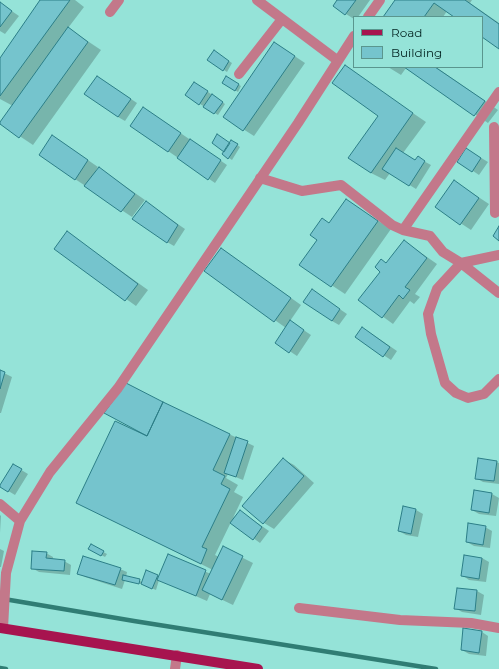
<!DOCTYPE html>
<html>
<head>
<meta charset="utf-8">
<style>
  body { margin:0 }
  #map { position:relative; width:499px; height:669px; overflow:hidden; background:#95e3d8; font-family:Montserrat,sans-serif }
  canvas { display:block }
  .legend { position:absolute; left:353px; top:16px; width:130px; height:52px; box-sizing:border-box; background:#95e3d8; border:1px solid #5a968e; margin:0; padding:5px 7px; list-style:none; font-size:12px; color:#022320 }
  .legend li { display:flex; align-items:center; gap:8px; height:20px }
  .legend b { width:20px; border:1px solid #5a968e }
</style>
</head>
<body>
<div id="map">
<canvas width="499" height="669"></canvas>
<ul class="legend">
<li><b style="height:5px;background:#a7144f"></b>Road</li>
<li><b style="height:11px;background:#75c4cd"></b>Building</li>
</ul>
</div>
<script>
const c = document.querySelector('canvas').getContext('2d');
c.lineJoin = 'round';
function fill(path, color) { c.fillStyle = color; c.fill(path, 'evenodd'); }
const toPath = rows => new Path2D(rows.map(r => 'M' + r).join(''));
function strokePath(path, color, width, dash) { c.strokeStyle = color; c.lineWidth = width; c.lineCap = dash ? 'butt' : 'round'; c.setLineDash(dash || []); c.stroke(path); }
const shadow = toPath([
  [42,0,75,0,84,7,68,28,101,50,33,145,0,123,13,106,0,99,0,60],
  [338,0,370,0,358,17,354,17,354,19,346,14],
  [396,0,472,0,470,3,499,23,499,47,482,35,482,17,456,17,447,11,443,17,385,17],
  [0,3,19,16,5,34,0,31],
  [275,43,305,63,254,136,224,117],
  [214,52,232,63,227,72,209,60],
  [345,67,426,122,403,153,416,161,418,158,431,165,416,189,390,173,385,180,371,173,380,115],
  [388,67,436,67,498,110,488,123,406,68,401,75],
  [98,77,137,103,125,121,118,117],
  [226,77,241,86,238,92,223,82],
  [201,87,225,104,218,115,200,104],
  [144,108,227,165,215,183,168,151],
  [53,136,98,167,95,172,96,173,109,175,145,200,132,217,75,179],
  [232,141,240,147,232,160,229,158],
  [473,153,488,162,479,175,473,171],
  [454,181,489,204,471,230,436,207],
  [346,200,391,229,345,294,301,265],
  [153,207,185,229,174,246,167,242],
  [67,232,148,290,136,306,55,248],
  [404,241,437,264,415,294,420,297,414,304,410,301,393,324,360,300,382,271,381,260,387,264],
  [222,249,301,305,290,321,311,335,297,356,276,342,286,328,206,271],
  [319,295,347,314,339,325,332,321],
  [369,332,397,351,391,360,356,337],
  [0,371,12,377,1,413,0,413],
  [162,402,254,446,243,480,228,474,226,478,238,485,234,492,243,497,233,518,240,511,269,531,260,543,231,522,215,555,219,557,223,548,253,563,233,605,210,594,207,601,159,580,156,590,142,584,125,580,122,589,85,577,78,573,120,569,127,572,126,577,143,582,157,576,160,577,168,556,211,574,213,570,77,503],
  [283,459,294,465,314,483,274,529,264,523,243,506],
  [496,462,499,463,499,484,483,482,476,478],
  [13,465,28,474,15,495,0,486],
  [475,491,492,494,499,498,496,516,479,514,472,510],
  [416,510,423,514,418,537,406,535,399,531],
  [0,515,1,516,0,533],
  [485,527,492,531,490,548,474,546,467,542],
  [92,546,107,554,105,557,90,549],
  [0,549,4,551,1,567,0,567],
  [46,553,53,557,53,560,64,561,71,565,70,575,39,572,32,568],
  [482,558,489,562,486,582,469,580,462,575],
  [457,589,477,591,484,595,481,615,462,612,455,608],
  [482,632,488,636,486,656,469,654,462,650]
]);
const stream = toPath([
  [4,599,134,621,436,669],
  [0,668,6,669]
]);
const building = toPath([
  [40,0,70,0,0,96,0,58,40,0],
  [337,0,356,0,345,15,333,6,337,0],
  [395,0,465,0,499,24,499,49,482,37,482,17,454,17,434,3,424,17,383,17,395,0],
  [0,2,12,11,0,27,0,2],
  [68,27,88,42,19,138,0,124,0,122,68,27],
  [274,42,295,56,243,131,223,117,274,42],
  [214,50,229,61,223,71,207,60,214,50],
  [345,65,413,113,371,173,348,158,378,116,332,83,345,65],
  [404,67,435,67,485,101,474,116,404,67],
  [97,76,131,99,118,117,84,94,97,76],
  [226,76,239,84,235,91,222,83,226,76],
  [194,82,208,91,199,105,185,95,194,82],
  [212,94,223,102,214,114,203,107,212,94],
  [143,107,181,133,168,152,130,126,143,107],
  [217,134,230,143,224,152,212,143,217,134],
  [52,135,88,160,75,180,39,155,52,135],
  [190,139,221,160,208,180,177,158,190,139],
  [231,140,238,144,228,159,222,154,231,140],
  [396,148,415,160,418,156,425,161,409,186,382,169,396,148],
  [466,148,481,158,472,172,457,162,466,148],
  [99,167,135,194,121,212,84,186,99,167],
  [454,180,479,198,460,225,435,207,454,180],
  [346,199,378,221,331,287,299,265,317,240,310,235,322,218,329,223,346,199],
  [146,201,178,225,167,243,132,219,146,201],
  [499,226,499,241,493,236,499,226],
  [67,231,138,284,125,301,54,249,67,231],
  [404,240,427,258,405,287,410,290,403,299,399,295,382,318,358,300,380,272,375,267,381,259,386,263,404,240],
  [221,248,291,298,274,322,204,271,221,248],
  [312,289,340,309,332,321,303,302,312,289],
  [290,320,304,330,289,353,275,343,290,320],
  [362,327,390,347,383,357,355,337,362,327],
  [0,370,5,372,0,389,0,370],
  [126,383,163,402,147,436,104,413,126,383],
  [163,402,230,434,213,470,225,476,221,484,230,489,202,547,207,549,201,564,76,503,115,421,147,436,163,402],
  [236,437,248,441,236,477,224,473,236,437],
  [283,458,304,476,263,524,242,506,283,458],
  [478,458,497,461,494,481,475,479,478,458],
  [13,464,22,469,8,492,0,487,0,485,13,464],
  [474,490,492,493,489,513,471,510,474,490],
  [403,506,416,509,411,534,398,531,403,506],
  [240,510,262,527,253,540,230,523,240,510],
  [468,523,486,526,483,545,466,542,468,523],
  [91,544,104,551,101,556,88,549,91,544],
  [223,546,243,556,222,600,202,590,223,546],
  [32,551,47,552,46,558,65,560,64,571,31,569,32,551],
  [168,554,206,570,196,596,157,580,168,554],
  [464,555,482,558,479,579,461,576,464,555],
  [83,556,121,568,115,585,77,574,83,556],
  [146,570,158,575,152,589,141,584,146,570],
  [123,575,140,579,139,584,122,580,123,575],
  [457,588,477,590,475,611,454,609,457,588],
  [463,628,482,631,479,653,461,650,463,628]
]);
const minor = toPath([
  [257,0,337,60],
  [110,12,119,0],
  [368,17,380,0],
  [239,74,282,19],
  [494,127,495,213],
  [260,178,302,191,341,185,392,225,403,230,430,236,443,252,461,263,499,293],
  [403,230,499,92],
  [499,255,461,263,437,289,428,314,431,334,445,383,456,393,468,398,484,394,499,379],
  [0,504,20,521],
  [299,608,400,620,471,623,499,628],
  [3,628,6,573,20,521,50,472,118,388,298,123,354,36],
  [175,669,177,655]
]);
const major = toPath([
  [0,628,258,669]
]);
fill(shadow, '#0003');
strokePath(stream, '#307d74', 4.5);
fill(building, '#75c4cd');
strokePath(building, '#2c7e87', 1);
strokePath(minor, '#c3788a', 10);
strokePath(major, '#a7144f', 10);
</script>
</body>
</html>
